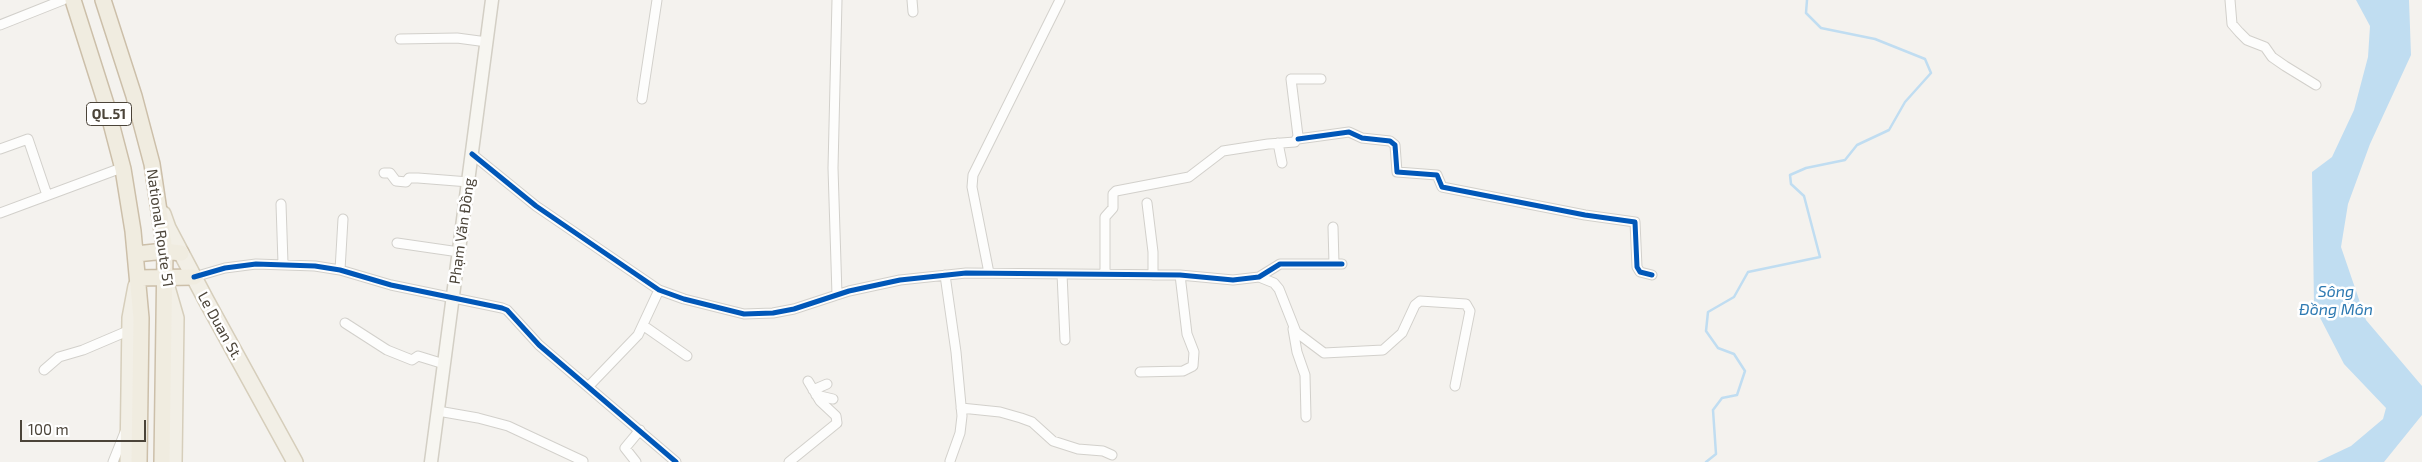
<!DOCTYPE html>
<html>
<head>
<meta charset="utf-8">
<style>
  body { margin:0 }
  #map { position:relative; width:2422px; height:462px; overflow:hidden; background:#f4f2ee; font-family:"Exo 2",sans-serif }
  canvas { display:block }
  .scale { position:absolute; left:20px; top:420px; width:126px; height:22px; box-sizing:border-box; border:2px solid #4b4439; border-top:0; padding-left:6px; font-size:15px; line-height:18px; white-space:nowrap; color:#4b4439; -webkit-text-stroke:4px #fff; paint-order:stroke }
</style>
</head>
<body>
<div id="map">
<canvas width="2422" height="462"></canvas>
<div class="scale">100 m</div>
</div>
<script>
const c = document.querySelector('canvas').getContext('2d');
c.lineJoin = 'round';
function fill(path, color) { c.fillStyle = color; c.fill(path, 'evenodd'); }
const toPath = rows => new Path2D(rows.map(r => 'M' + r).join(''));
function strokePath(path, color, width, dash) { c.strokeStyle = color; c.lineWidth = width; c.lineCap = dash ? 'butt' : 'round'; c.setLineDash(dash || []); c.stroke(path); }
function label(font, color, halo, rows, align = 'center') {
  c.font = font + ' "Exo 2",sans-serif'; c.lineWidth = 5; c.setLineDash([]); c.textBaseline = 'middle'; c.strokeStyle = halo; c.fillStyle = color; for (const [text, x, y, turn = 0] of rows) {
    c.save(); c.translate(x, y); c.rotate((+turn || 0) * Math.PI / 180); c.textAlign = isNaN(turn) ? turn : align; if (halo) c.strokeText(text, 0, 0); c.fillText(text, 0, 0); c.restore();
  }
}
const water = toPath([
  [2356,0,2409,0,2411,55,2370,144,2348,204,2341,247,2366,320,2422,386,2422,415,2384,462,2317,462,2351,446,2383,419,2386,408,2344,364,2314,306,2312,172,2332,157,2354,110,2368,57,2370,26]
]);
const stream = toPath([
  [1706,462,1716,454,1713,410,1722,398,1737,395,1745,371,1734,354,1718,348,1706,331,1708,312,1734,297,1748,272,1820,257,1804,196,1791,184,1790,175,1806,168,1845,160,1857,145,1889,130,1905,102,1931,73,1925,59,1875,39,1821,28,1806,13,1807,0]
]);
const minor = toPath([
  [837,0,833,168,837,295],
  [912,0,913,12],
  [2230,0,2232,24,2239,32,2247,40,2265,47,2272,57,2285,66,2316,85],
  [0,25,63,0],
  [400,39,457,38,487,42],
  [642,99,657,0],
  [1298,139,1349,132,1362,138,1390,141,1395,145,1397,172,1437,175,1442,187,1585,215,1635,222,1637,267,1640,272,1652,275],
  [1278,143,1282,163],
  [0,149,28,139,47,195],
  [472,154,536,206,659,290,684,299,744,314,773,313,794,309,849,291,900,280,966,273,1180,275,1233,280,1259,277,1280,264,1342,264],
  [384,173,390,173,396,181,406,182,409,178,418,178,469,182],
  [1147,203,1153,252,1153,275],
  [281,204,283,263],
  [0,213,116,170,123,169],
  [1333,227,1334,264],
  [397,243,459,252],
  [340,270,343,219],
  [989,273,972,187,973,175,1060,0],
  [1062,274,1065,340],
  [1105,274,1105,217,1113,208,1113,194,1116,191,1189,177,1223,151,1268,144,1295,142,1298,136,1291,79,1321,79],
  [945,275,956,352,962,416,960,433,950,461],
  [194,277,225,268,256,264,315,266,340,270,391,285,502,308,507,310,539,345,676,462],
  [1259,277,1274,283,1279,289,1296,332,1324,353,1383,350,1402,333,1415,305,1420,301,1466,304,1470,311,1455,386],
  [345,323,387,350,412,360,418,356,444,364],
  [644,326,687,356],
  [1293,329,1297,352,1305,375,1306,417],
  [44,370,59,357,83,350,130,330],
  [1140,372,1183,371,1193,366,1194,352,1187,334,1180,275],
  [588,387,638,335,659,290],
  [813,390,827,384],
  [816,395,833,399],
  [961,408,1000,412,1021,418,1032,422,1053,441,1078,449,1103,451,1112,455],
  [438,411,478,418,508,426,583,461],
  [113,462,125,432],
  [636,462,625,448,640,430],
  [789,462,837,423,836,416,820,401,808,381]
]);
const secondary = toPath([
  [431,462,492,0]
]);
const primary = toPath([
  [163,214,168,228,206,300,295,462],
  [167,287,176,318,174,462],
  [128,462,130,318,136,286]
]);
const trunk = toPath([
  [73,0,106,104,123,169,133,231,141,318,139,462],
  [103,0,134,96,152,164,165,251,162,462],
  [136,254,165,251,181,253],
  [138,278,194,277]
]);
const cycleway = toPath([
  [1298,139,1349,132,1362,138,1390,141,1395,145,1397,172,1437,175,1442,187,1585,215,1635,222,1637,267,1640,272,1652,275],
  [472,154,536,206,659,290,684,299,744,314,773,313,794,309,849,291,900,280,966,273,1180,275,1233,280,1259,277,1280,264,1342,264],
  [194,277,225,268,256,264,315,266,340,270,391,285,502,308,507,310,539,345,676,462]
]);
const shields = [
  [109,114,45]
];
const shieldNames = [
  ["QL.51",109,114]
];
const streetNames = [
  ["National Route 51",160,228,82],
  ["Phạm Văn Đồng",462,231,-82],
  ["Le Duan St.",220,326,61]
];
const waterNames = [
  ["Sông",2336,292],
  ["Đồng Môn",2336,310]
];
fill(water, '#c0ddf1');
strokePath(stream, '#c0ddf1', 2.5);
strokePath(minor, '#d2d0cb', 11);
strokePath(secondary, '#d3cfc5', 15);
strokePath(primary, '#d6cebb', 18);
strokePath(trunk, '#ccbfa9', 18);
strokePath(minor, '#fdfdfc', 9);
strokePath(secondary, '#f7f6f1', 12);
strokePath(primary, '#f2efe6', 15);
strokePath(trunk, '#f0ece0', 15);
strokePath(cycleway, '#0057b8', 5);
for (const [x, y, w] of shields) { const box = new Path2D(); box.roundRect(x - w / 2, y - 11.5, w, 23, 4); c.fillStyle = '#fff'; c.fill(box); strokePath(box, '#4b4439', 1); }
label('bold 14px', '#4b4439', null, shieldNames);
label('15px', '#4b4439', '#fff', streetNames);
label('italic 16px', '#2e7ab2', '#fff', waterNames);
</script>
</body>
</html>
